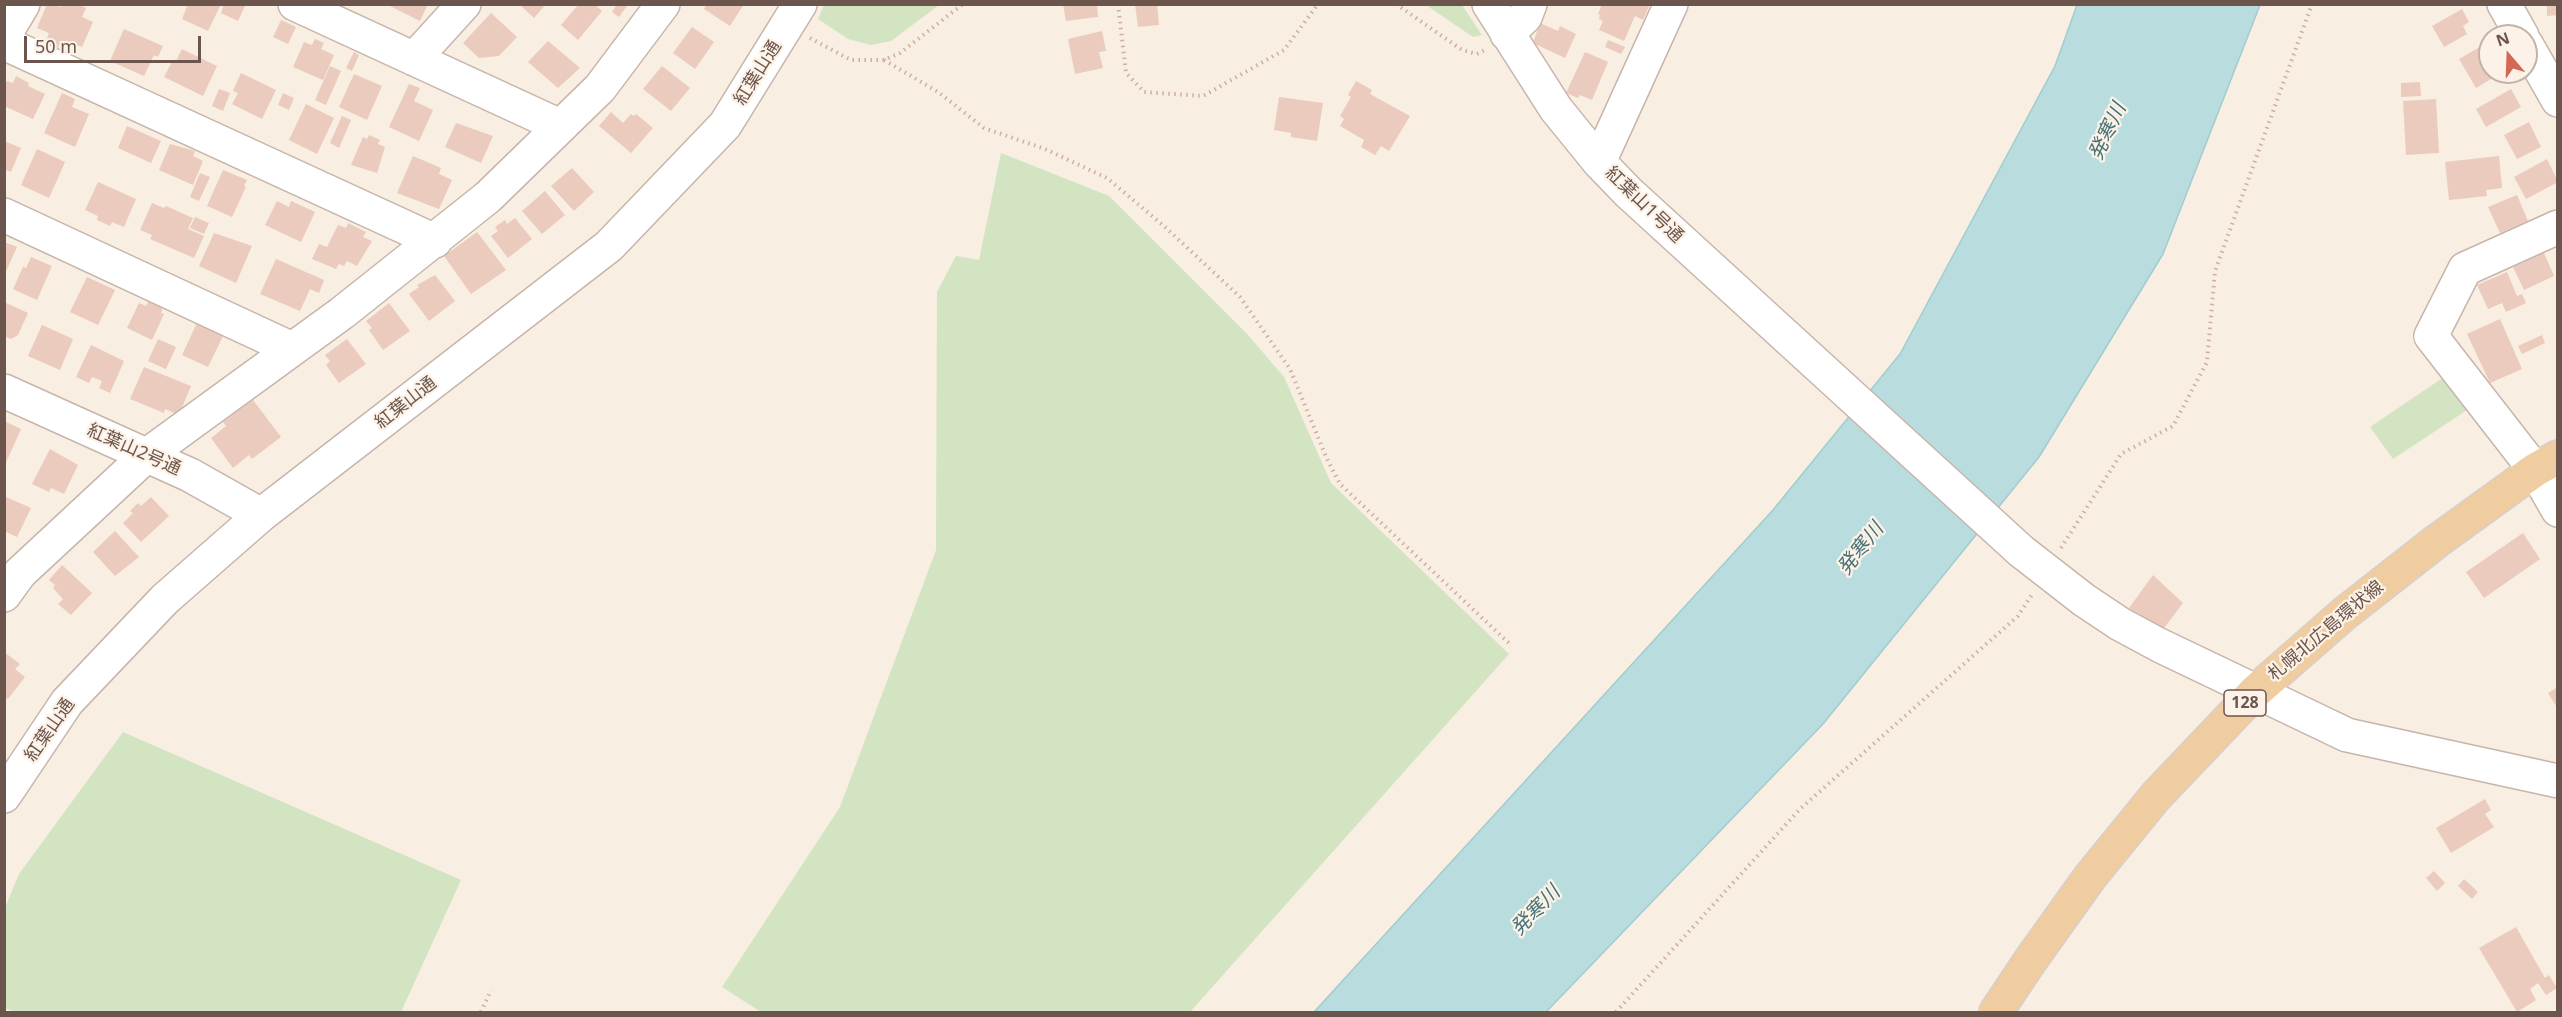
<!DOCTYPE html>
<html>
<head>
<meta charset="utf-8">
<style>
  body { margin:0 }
  #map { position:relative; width:2562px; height:1017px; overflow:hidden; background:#f8eee1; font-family:"Noto Sans",sans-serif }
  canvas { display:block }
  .frame { position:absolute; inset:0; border:6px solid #6c554c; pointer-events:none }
  .north { position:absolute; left:2478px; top:24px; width:60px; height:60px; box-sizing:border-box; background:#fcf2e7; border:2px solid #c2b3a9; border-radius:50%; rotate:341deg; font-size:16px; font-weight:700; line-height:24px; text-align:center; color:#6c554c }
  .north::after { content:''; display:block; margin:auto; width:21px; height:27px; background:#d46755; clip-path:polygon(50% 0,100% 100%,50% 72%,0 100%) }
  .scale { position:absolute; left:24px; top:36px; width:177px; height:27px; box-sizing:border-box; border:3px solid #6c554c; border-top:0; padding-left:8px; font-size:18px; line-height:21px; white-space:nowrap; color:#6c554c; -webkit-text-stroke:4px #fcf2e7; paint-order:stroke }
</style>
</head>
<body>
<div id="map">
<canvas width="2562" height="1017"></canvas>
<div class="frame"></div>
<div class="north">N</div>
<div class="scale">50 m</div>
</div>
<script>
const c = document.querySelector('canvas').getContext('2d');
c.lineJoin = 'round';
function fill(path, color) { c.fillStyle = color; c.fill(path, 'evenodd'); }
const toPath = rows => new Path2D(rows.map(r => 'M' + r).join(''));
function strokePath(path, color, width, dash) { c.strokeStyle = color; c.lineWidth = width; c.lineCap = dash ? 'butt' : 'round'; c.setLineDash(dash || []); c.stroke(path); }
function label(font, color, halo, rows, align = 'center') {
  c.font = font + ' "Noto Sans","Noto Sans JP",sans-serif'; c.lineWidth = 4.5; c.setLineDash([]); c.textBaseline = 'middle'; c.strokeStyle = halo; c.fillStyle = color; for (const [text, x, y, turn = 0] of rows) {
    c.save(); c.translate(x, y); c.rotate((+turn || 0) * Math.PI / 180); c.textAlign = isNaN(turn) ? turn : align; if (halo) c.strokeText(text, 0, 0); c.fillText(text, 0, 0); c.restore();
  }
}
const green = toPath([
  [824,5,824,4,939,5,891,41,871,45,848,39,818,19],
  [1426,5,1462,5,1482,35,1473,37],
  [1001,153,1109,196,1248,335,1284,377,1331,483,1509,654,1190,1012,761,1012,722,987,840,807,936,550,937,292,956,256,979,260],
  [2444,377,2467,410,2393,459,2370,427],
  [123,732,461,880,401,1012,15,1012,5,1008,5,908,19,874]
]);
const water = toPath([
  [2077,5,2260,5,2163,254,2039,457,1823,724,1546,1012,1314,1012,1773,510,1900,354,2055,66,2077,5]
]);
const building = toPath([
  [47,4,61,7,62,4,79,4,86,8,82,17,93,22,82,47,69,42,67,46,60,43,58,48,46,42,49,33,37,28],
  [188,4,221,4,208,31,182,19],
  [224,4,245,6,238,21,221,13],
  [386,4,428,4,420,21],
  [519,4,546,4,534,18],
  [579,4,594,4,602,11,578,40,561,25],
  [617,4,627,6,619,17,612,12],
  [707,4,744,4,730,26,704,9],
  [1063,4,1097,4,1098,17,1066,21],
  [1135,4,1157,4,1159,25,1138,27],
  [1602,4,1650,4,1643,20,1635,16,1624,41,1599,30,1603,21,1599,19,1600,15,1598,14],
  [2547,4,2558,4,2558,15,2547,16],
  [2462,9,2469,22,2463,26,2467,34,2444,47,2432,26],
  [491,13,517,37,499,56,479,58,463,43],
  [281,20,296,27,288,44,273,37],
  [1540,23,1558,31,1560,26,1576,34,1565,58,1533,43],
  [692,27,714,42,695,69,673,53],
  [124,29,163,46,158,57,154,55,144,76,110,61],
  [1102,31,1106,51,1099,52,1103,68,1075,74,1068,39],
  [315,39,324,43,321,49,334,55,323,80,293,67,304,42,312,45],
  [1608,40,1625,47,1621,54,1605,47],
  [548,41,580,68,558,88,528,62],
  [2485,44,2490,52,2490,72,2494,72,2496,76,2476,88,2459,59],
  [182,49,217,66,203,96,164,77,173,60,176,61],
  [354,52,359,55,352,71,346,68],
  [1585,52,1608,62,1592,100,1580,95,1578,98,1566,93],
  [330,66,341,71,326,105,315,100],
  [662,66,690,88,671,111,643,89],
  [241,73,276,90,262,119,232,104,238,93,233,91],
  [354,74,382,86,367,120,339,107],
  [16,76,29,83,28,86,45,94,33,119,4,106,4,86,7,81,13,83],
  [1356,81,1372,90,1370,94,1410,116,1389,151,1381,146,1375,155,1361,147,1364,140,1340,126,1344,119,1340,116,1351,97,1348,95],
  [2420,82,2421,96,2401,97,2401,83],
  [409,84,420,88,414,101,433,110,419,141,389,127],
  [219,89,230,93,223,111,212,106],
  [2511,89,2521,107,2486,127,2476,109],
  [62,93,75,99,72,107,89,114,75,147,44,133],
  [283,93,294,98,289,110,278,105],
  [1279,97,1323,103,1317,141,1291,137,1291,133,1274,130],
  [2436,99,2439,153,2406,155,2403,101],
  [306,104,334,118,317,154,289,140],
  [611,112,623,123,631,114,634,116,636,114,653,128,631,153,599,126],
  [342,116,351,120,339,148,330,143],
  [2529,122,2541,147,2517,159,2504,135],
  [456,123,493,136,481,163,445,147],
  [127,126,161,141,151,163,118,148],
  [369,135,380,140,378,144,385,147,377,173,351,165,363,137,367,139],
  [4,141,21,148,11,172,4,169],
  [170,144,195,151,193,156,203,161,193,185,159,170],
  [37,149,65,162,49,198,21,185],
  [413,156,441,168,439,174,452,180,439,209,397,193],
  [2499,156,2502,188,2486,190,2487,196,2449,200,2445,162],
  [2547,159,2558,182,2526,199,2514,177],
  [572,168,594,192,574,211,551,186],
  [223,170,247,180,244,186,246,187,232,217,207,206],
  [200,173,210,177,199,201,190,197],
  [98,182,136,199,124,227,112,222,110,226,97,220,98,216,85,210],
  [545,191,565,215,542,234,522,211],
  [2517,195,2528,221,2500,233,2488,207],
  [277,201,289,207,291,201,315,212,301,242,265,225],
  [152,203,164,208,166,206,193,218,188,229,204,236,194,258,150,239,152,235,140,230],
  [195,217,209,223,204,234,190,228],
  [515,218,532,239,508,258,491,236,498,231,495,227,505,220,507,224],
  [348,223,366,232,363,237,372,241,357,266,347,261,344,266,339,264,336,269,312,259,319,244,327,247,338,225,346,228],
  [477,232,506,270,471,294,444,256],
  [214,233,252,246,236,283,199,266],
  [4,242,17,247,4,276],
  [2544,253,2554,276,2524,290,2513,267],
  [31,257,52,266,37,300,13,289,23,267,26,268],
  [276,259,324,280,319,293,310,289,300,311,260,294],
  [2507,272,2517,296,2522,294,2526,303,2506,312,2502,303,2488,309,2477,285],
  [435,275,455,301,429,321,409,294,419,287,417,285],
  [87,277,115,290,98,325,70,312],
  [149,300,163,307,161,313,164,314,152,340,127,328,139,303,146,306],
  [4,302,28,313,18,335,11,339,4,336],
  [389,303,410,331,383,350,369,330,372,328,366,321],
  [2500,319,2522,369,2490,383,2467,334],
  [197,323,223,336,208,367,182,355],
  [42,325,73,339,60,370,28,356],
  [2542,335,2545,343,2522,354,2518,346],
  [158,339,176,347,166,369,148,361],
  [347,339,366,364,339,383,326,365,330,361,325,355],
  [91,345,124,361,110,393,99,388,102,381,92,377,89,383,76,377],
  [144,367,191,386,179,415,165,409,164,413,130,399],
  [253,400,281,437,252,459,249,455,233,468,211,438,226,426,223,422],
  [4,421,21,429,4,467],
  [50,449,78,465,64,494,51,488,49,492,32,484],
  [4,496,31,508,17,537,6,532,4,536],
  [151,497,169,516,141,542,123,523,133,513,130,511,138,503,141,506],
  [115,531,139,557,115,576,93,552],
  [2523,533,2540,559,2484,598,2466,572],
  [62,565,92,593,71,615,58,604,63,599,53,588,55,585,49,580],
  [2153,575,2183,603,2161,632,2129,608],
  [4,652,20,664,15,669,25,677,8,699,4,697],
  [2558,687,2558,709,2548,693],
  [2485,799,2491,810,2485,814,2494,827,2451,853,2436,828],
  [2434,871,2445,883,2437,891,2426,878],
  [2464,879,2478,892,2472,899,2458,886],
  [2516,927,2545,978,2549,975,2557,988,2546,995,2538,983,2530,989,2536,1000,2517,1012,2479,948]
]);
const path = toPath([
  [1118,4,1126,73,1144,92,1203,96,1284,50,1318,4],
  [1396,4,1462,50,1477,54,1485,50],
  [810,38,851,60,884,60,900,53,963,4],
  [884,60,938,92,984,128,1045,149,1107,178,1164,226,1240,297,1290,369,1327,459,1340,484,1512,646],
  [2061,548,2121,454,2173,426,2207,362,2215,271,2312,4],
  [481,1012,491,990],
  [1616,1012,1800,809,2018,616,2033,593]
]);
const minor = toPath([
  [295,4,560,126],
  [1489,4,1556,109,1599,162,1628,192,2021,551,2084,600,2120,624,2159,645,2347,735,2558,781],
  [2504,4,2522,36],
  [1507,34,1525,17,1530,4],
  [4,36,23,4],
  [4,43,435,241],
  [2526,44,2558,100],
  [414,59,464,4],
  [1599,162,1671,4],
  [4,215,292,349],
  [2558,227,2465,269,2431,336,2535,470,2558,510],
  [4,391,190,475,261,515],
  [4,595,20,573,147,455,342,313,488,197,600,88,663,4],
  [4,796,67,702,165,599,261,515,609,246,725,125,800,4]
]);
const major = toPath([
  [1996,1012,2030,961,2090,877,2156,796,2256,691,2345,613,2437,541,2535,470,2558,457]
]);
const shields = [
  [2245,703,42]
];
const shieldNames = [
  ["128",2245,703]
];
const streetNames = [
  ["紅葉山通",758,73,-58],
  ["紅葉山1号通",1644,205,44],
  ["紅葉山通",406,403,-38],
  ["紅葉山2号通",134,450,24],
  ["札幌北広島環状線",2326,631,-40],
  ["紅葉山通",50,730,-55]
];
const waterNames = [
  ["発寒川",2108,132,-65],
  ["発寒川",1861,549,-52],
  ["発寒川",1536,911,-46]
];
fill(green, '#d3e4c2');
fill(water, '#b9dcdf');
strokePath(water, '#a1cccf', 1.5);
fill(building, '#eacbbd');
strokePath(minor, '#c7b5ab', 36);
strokePath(major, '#d6cfcd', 36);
strokePath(path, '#ceafa1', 4, [1.5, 4.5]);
strokePath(minor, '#fff', 33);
strokePath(major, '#f0cca1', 33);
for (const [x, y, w] of shields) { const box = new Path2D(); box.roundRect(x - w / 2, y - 13, w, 26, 4.5); c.fillStyle = '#fcf2e7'; c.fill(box); strokePath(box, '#6c554c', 1.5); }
label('bold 16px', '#6c554c', null, shieldNames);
label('18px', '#6c554c', '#fcf2e7', streetNames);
label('italic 20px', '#457377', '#fcf2e7', waterNames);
</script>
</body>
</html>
